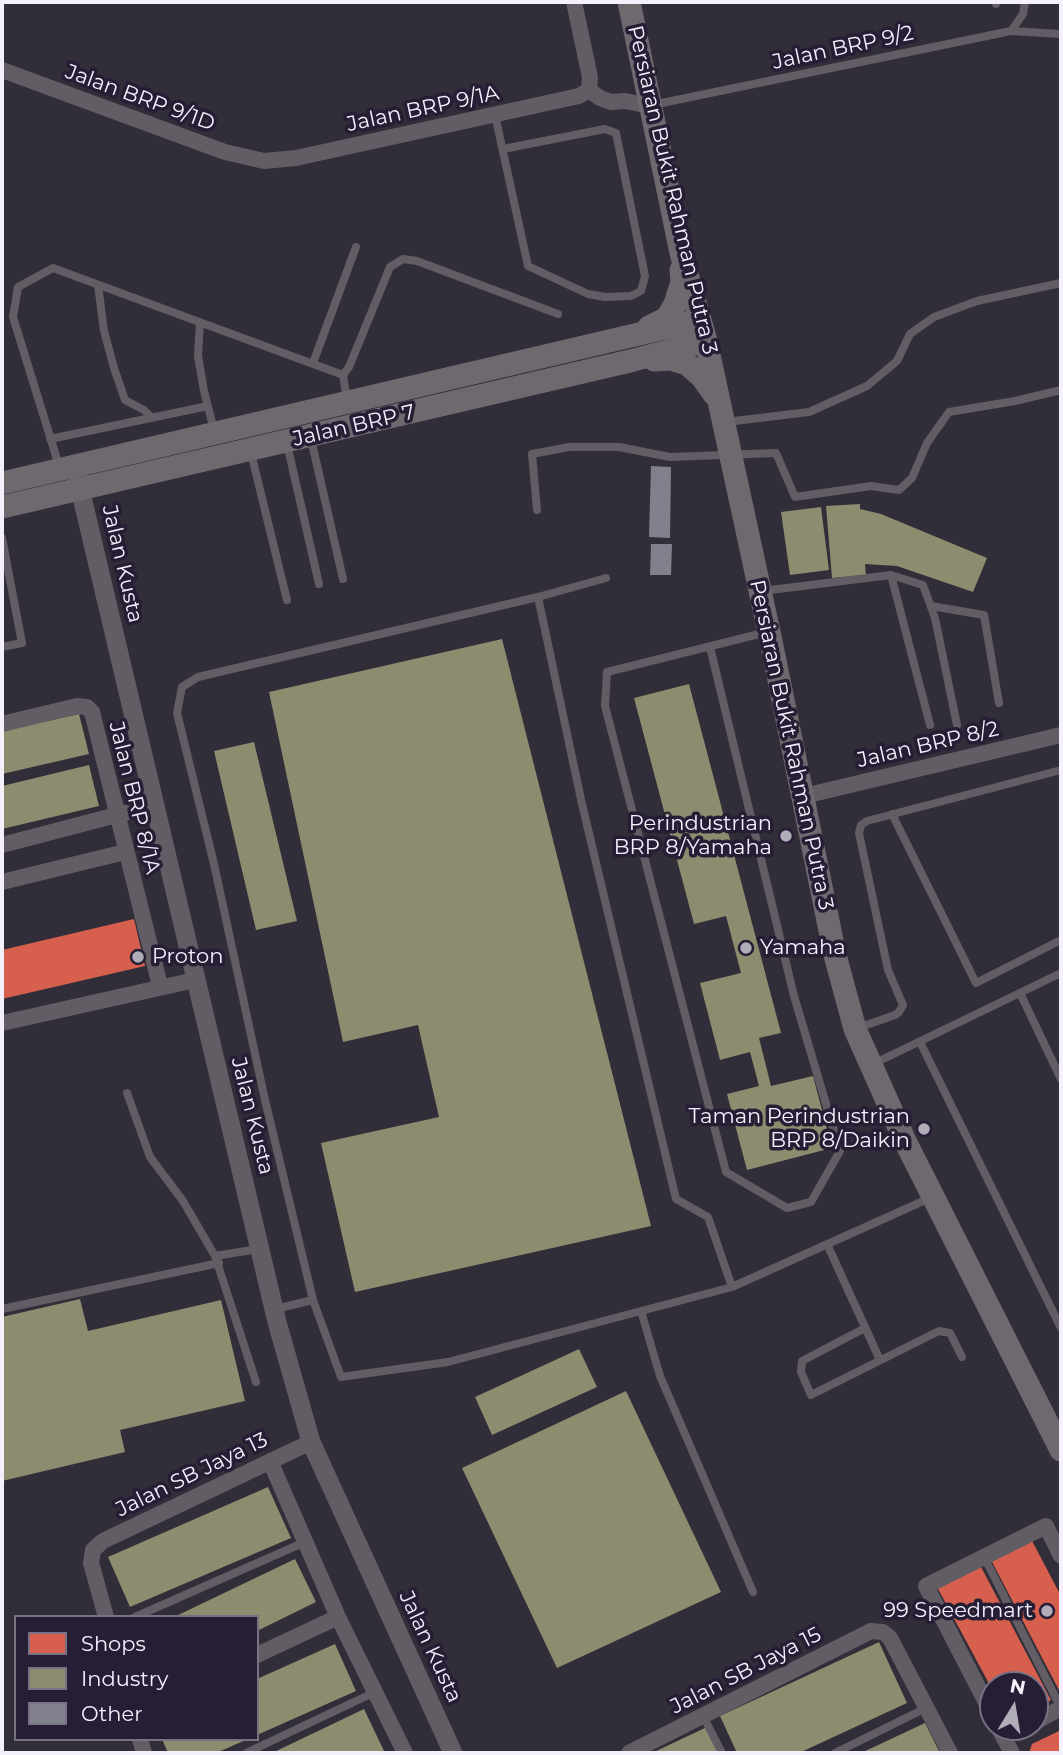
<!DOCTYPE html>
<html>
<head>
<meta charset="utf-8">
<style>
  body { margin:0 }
  #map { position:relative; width:1063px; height:1755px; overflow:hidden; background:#312d39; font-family:Montserrat,sans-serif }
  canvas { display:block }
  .frame { position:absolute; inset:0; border:4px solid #f4f1fd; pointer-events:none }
  .legend { position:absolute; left:14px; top:1615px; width:245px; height:126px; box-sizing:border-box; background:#251e34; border:2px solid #787284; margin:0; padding:9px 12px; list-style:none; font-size:21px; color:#f4f1fd }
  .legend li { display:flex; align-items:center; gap:14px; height:35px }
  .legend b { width:35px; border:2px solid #787284 }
  .north { position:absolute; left:979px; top:1671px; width:70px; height:70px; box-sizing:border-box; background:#251e34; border:2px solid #787284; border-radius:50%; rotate:11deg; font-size:19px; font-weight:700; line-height:28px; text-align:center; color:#f4f1fd }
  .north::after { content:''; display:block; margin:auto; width:24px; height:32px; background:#b0acb8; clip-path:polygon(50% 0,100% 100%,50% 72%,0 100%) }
</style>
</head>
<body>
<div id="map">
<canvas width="1063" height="1755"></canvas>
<div class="frame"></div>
<ul class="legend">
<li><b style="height:19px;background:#d6604d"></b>Shops</li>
<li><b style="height:19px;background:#8c8c6e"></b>Industry</li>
<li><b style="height:19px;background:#80818c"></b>Other</li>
</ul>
<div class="north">N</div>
</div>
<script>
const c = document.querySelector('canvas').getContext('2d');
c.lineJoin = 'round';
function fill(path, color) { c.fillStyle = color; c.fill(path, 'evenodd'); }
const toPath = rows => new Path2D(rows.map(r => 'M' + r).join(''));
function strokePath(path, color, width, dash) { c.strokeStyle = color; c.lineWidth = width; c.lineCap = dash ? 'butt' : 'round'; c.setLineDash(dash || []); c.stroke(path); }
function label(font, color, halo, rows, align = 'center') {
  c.font = font + ' Montserrat,sans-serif'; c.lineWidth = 7; c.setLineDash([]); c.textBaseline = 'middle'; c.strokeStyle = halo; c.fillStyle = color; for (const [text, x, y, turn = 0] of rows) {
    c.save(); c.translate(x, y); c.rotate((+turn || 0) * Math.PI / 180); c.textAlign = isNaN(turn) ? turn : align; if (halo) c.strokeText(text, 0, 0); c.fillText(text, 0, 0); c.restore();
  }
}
const shops = toPath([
  [134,919,145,966,2,999,2,950],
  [1030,1537,1061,1596,1061,1694,990,1558],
  [980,1565,1051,1700,1035,1708,1035,1685,993,1685,993,1691,937,1587],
  [1061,1730,1061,1753,1029,1753,1032,1744]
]);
const industry = toPath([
  [860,504,860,509,881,514,987,558,973,592,897,566,865,564,866,575,832,578,826,506],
  [821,507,829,570,790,575,781,512],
  [502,639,651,1226,355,1292,321,1143,439,1117,418,1025,343,1042,269,692],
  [689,684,781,1033,759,1038,771,1086,813,1076,832,1148,747,1170,727,1094,759,1086,750,1052,720,1060,700,983,741,973,726,916,694,924,634,698],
  [79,714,89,754,2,774,2,731],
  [254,742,297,921,256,930,214,751],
  [89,765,99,806,2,829,2,786],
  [80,1299,88,1331,221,1300,245,1401,120,1430,125,1452,2,1481,2,1317],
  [579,1349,597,1387,492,1435,475,1397],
  [626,1391,721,1592,557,1668,462,1468],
  [268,1487,291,1538,130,1607,108,1557],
  [295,1559,316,1602,257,1631,257,1617,174,1617],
  [879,1642,907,1703,799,1753,737,1753,720,1716],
  [335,1644,356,1691,257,1735,257,1679],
  [364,1709,385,1753,272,1753],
  [925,1723,940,1753,861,1753],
  [707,1727,720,1753,652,1753],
  [162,1739,248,1739,216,1753,168,1753]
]);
const building = toPath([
  [651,466,671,467,670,538,649,537],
  [651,544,672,544,671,575,650,575]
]);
const service = toPath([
  [996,2,996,4],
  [1011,31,1061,34],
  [652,105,1011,31,1023,14,1025,2],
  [495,115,528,266,588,294,605,297,631,296,641,291,645,276,616,133,605,129,503,149],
  [98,285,104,331,114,368,125,400,144,410,152,418],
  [200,322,198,356,204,391,214,430],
  [313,363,356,247],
  [343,375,349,367,390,267,403,259,417,261,558,314],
  [726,422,809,412,867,386,897,361,910,334,934,317,977,301,1061,283],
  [50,439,208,406],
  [311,439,343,579],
  [287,444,319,584],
  [251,453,287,600],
  [60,469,13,317,18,287,53,268,343,375,347,400],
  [537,510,532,454,569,447,619,447,670,457,776,453,795,497,871,486,899,490,912,478,927,443,949,412,1015,401,1061,390],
  [2,538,22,643,2,647],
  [891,575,930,725],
  [762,591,891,575,923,585,935,618,957,725],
  [538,597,582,804,676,1199,708,1217,732,1287],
  [931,606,984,615,999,703],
  [710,647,794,996,840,1151,811,1202,787,1208,726,1172,605,706,607,672,767,632],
  [892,814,976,983,1061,940],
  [1020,993,1061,1079],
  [858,1028,895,1015,899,1012,903,1005,888,970,859,833,861,825,867,821,1061,770],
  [920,1042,1061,1328],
  [873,1064,1061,973],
  [127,1093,150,1157,183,1201,215,1256,258,1249],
  [827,1244,880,1360],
  [216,1259,256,1382],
  [313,1300,265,1100,214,864,177,713,182,687,198,677,538,597,606,578],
  [2,1309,219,1263],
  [275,1309,313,1300,341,1377,448,1362,732,1287,930,1198],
  [641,1311,660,1376,753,1592],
  [865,1328,802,1361,801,1372,811,1395,939,1331,950,1333,962,1357],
  [984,1557,1061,1708],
  [135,1617,305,1542],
  [703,1716,722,1753],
  [246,1753,375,1692],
  [835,1753,926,1708]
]);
const minor = toPath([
  [574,2,590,77,589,90],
  [2,70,225,152,264,161,296,158,579,96,589,90],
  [589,90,600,98,611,102,625,101,650,106],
  [2,724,77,706,87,707,92,712,160,986],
  [804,796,1061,735],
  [2,845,155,805],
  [2,882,125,852],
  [2,1023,195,980],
  [270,1461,338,1617,405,1753],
  [106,1617,91,1563,93,1550,103,1541,311,1442],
  [257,1655,338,1617],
  [993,1716,926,1586,1046,1526,1061,1556],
  [1035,1722,1061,1708],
  [998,1727,1012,1753],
  [1004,1737,1024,1727],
  [140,1739,144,1753],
  [629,1753,871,1631,883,1632,890,1638,950,1753]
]);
const tertiary = toPath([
  [77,476,277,1322,311,1442,453,1753]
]);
const secondary = toPath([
  [629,2,681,253,706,341,772,646,835,955,855,1029,905,1141,1061,1450],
  [649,327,667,318,675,304,682,282,681,270],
  [654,360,671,359,687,364,702,377,714,394],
  [2,483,699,320],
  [2,507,630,361,706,341]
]);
const markers = [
  [786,836,7,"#b0acb8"],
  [746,948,7,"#b0acb8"],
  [138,957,7,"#b0acb8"],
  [924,1129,7,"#b0acb8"],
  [1047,1611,7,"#b0acb8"]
];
const streetNames = [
  ["Jalan BRP 9/2",843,48,-12],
  ["Jalan BRP 9/1D",140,98,20],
  ["Jalan BRP 9/1A",423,109,-12],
  ["Persiaran Bukit Rahman Putra 3",672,190,77],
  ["Jalan BRP 7",354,426,-13],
  ["Jalan Kusta",122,564,77],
  ["Persiaran Bukit Rahman Putra 3",791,745,78],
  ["Jalan BRP 8/2",928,745,-13],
  ["Jalan BRP 8/1A",134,798,76],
  ["Jalan Kusta",252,1116,76],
  ["Jalan SB Jaya 13",192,1475,-26],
  ["Jalan Kusta",430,1647,65],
  ["Jalan SB Jaya 15",746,1671,-27]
];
const poiNames = [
  ["Perindustrian",772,824],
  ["BRP 8/Yamaha",772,848],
  ["Yamaha",760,948,"left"],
  ["Proton",152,957,"left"],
  ["Taman Perindustrian",910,1117],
  ["BRP 8/Daikin",910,1141],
  ["99 Speedmart",1033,1611]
];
fill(shops, '#d6604d');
fill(industry, '#8c8c6e');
fill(building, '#80818c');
strokePath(service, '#625d64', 8);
strokePath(minor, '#625d64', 16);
strokePath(tertiary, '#625d64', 19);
strokePath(secondary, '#6e686f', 23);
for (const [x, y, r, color] of markers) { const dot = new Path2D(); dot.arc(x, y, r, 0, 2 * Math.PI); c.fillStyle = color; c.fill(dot); strokePath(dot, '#251e34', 2.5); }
label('21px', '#f4f1fd', '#251e34', streetNames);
label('21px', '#f4f1fd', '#251e34', poiNames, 'right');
</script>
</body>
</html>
